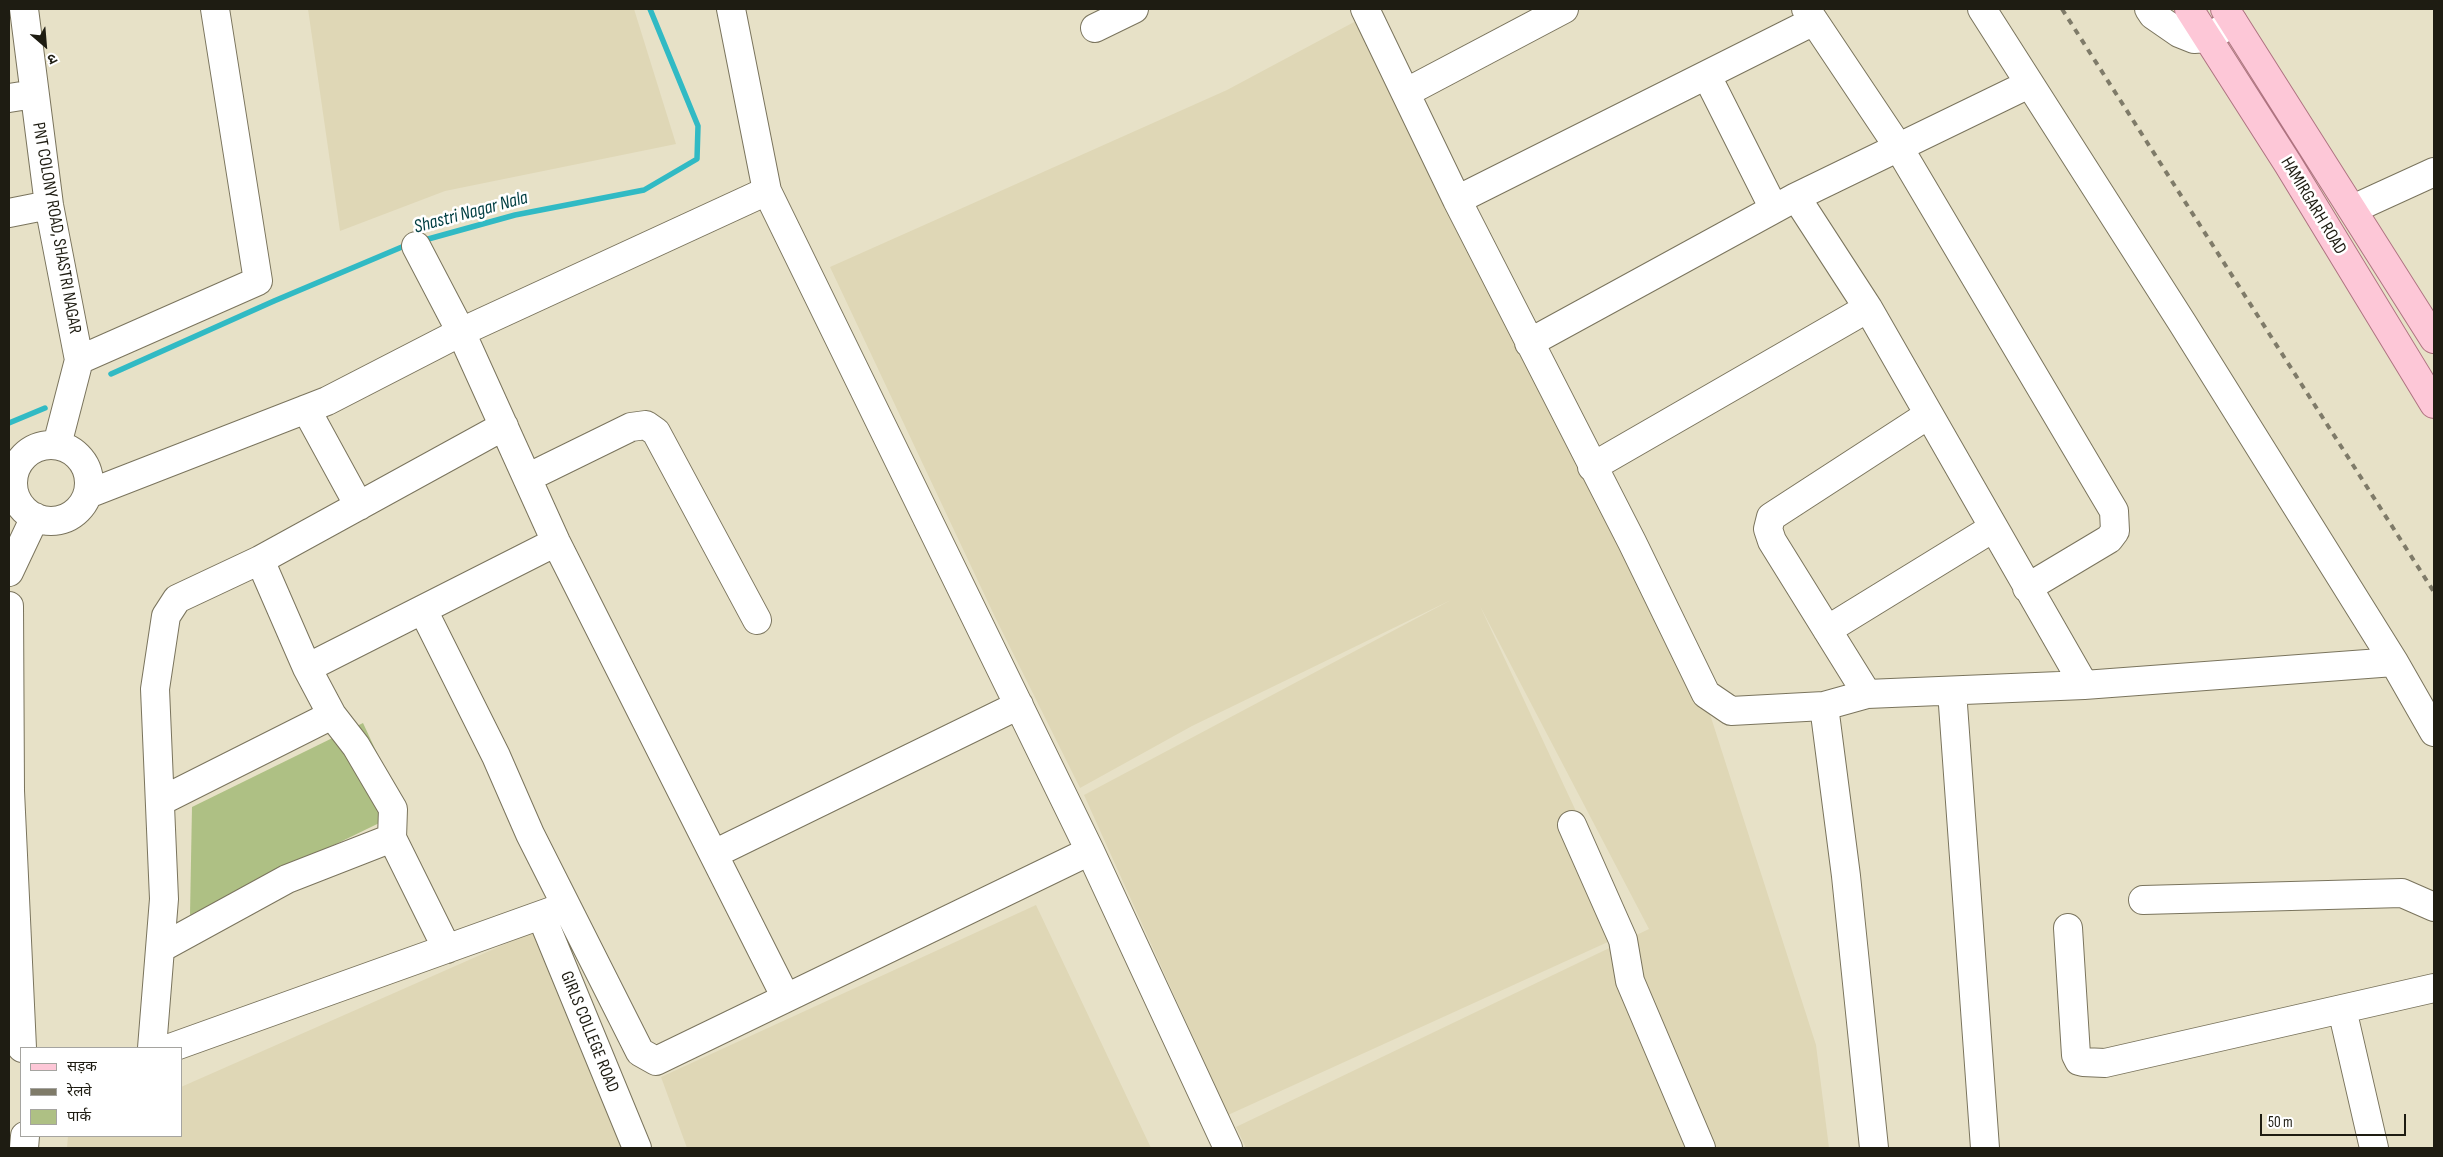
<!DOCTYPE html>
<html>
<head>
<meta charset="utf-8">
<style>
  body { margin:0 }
  #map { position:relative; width:2443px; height:1157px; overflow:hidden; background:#e7e1c7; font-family:"Sofia Sans Condensed","Noto Sans Devanagari",sans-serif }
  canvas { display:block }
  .frame { position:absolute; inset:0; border:10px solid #1e1c12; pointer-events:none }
  .legend { position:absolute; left:20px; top:1047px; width:162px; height:90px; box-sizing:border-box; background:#fff; border:1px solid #a5a4a0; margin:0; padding:6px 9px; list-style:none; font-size:15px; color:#1e1c12 }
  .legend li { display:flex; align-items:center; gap:10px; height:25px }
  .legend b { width:25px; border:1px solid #a5a4a0 }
  .north { position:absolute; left:20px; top:20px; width:50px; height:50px; -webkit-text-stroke:4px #fff; paint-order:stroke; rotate:153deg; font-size:14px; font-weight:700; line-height:20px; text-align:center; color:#1e1c12 }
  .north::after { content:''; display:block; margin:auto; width:18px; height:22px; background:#1e1c12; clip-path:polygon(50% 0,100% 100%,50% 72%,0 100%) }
  .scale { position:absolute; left:2260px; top:1114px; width:146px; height:22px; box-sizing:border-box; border:2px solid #1e1c12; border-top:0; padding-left:6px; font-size:15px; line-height:18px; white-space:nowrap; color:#1e1c12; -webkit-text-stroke:4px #fff; paint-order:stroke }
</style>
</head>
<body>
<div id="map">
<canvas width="2443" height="1157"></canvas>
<div class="frame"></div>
<ul class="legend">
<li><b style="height:6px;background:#fdc7d7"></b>सड़क</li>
<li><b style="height:6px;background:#7f7b69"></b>रेलवे</li>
<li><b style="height:14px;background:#aec084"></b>पार्क</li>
</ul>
<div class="north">उ</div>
<div class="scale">50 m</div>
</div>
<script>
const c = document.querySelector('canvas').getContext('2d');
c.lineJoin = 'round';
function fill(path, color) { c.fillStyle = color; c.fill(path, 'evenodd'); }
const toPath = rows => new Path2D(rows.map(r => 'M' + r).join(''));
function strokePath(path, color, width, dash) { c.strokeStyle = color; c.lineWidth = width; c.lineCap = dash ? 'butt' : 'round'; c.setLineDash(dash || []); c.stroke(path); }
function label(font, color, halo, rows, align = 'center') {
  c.font = font + ' "Sofia Sans Condensed",sans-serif'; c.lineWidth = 5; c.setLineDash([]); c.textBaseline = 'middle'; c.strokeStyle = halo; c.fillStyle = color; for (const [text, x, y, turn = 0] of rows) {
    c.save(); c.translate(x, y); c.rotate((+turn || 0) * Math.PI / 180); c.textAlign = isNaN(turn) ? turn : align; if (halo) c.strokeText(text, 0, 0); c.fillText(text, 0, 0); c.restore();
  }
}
const built = toPath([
  [308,9,634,9,676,144,445,191,340,231],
  [1356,21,1708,708,1816,1045,1829,1148,1246,1148,1236,1127,1649,929,1480,606,1632,931,1228,1115,1084,795,1451,600,1192,726,1080,788,995,617,830,267,1227,90],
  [1036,905,1151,1148,687,1148,661,1077],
  [546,926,632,1148,67,1148,68,1136,181,1136,181,1087]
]);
const green = toPath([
  [363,723,404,811,190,915,192,807]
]);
const stream = toPath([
  [421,241,515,215,644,190,697,159,698,126,650,9],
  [111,374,274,301,409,244],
  [9,423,45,408]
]);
const minor = toPath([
  [24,9,49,205,79,360,57,445],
  [731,9,767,191,1090,851,1228,1148],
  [1365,9,1457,200,1632,542,1706,694,1731,711,1824,706,1867,694,2084,685,2394,662],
  [1806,9,1899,148,2114,511,2115,531,2109,539,2027,588],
  [1982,9,2183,324,2394,662,2434,732],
  [2149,9,2153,15,2179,33,2194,39,2208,38,2233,22],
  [1095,28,1134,9],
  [1707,76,1774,209],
  [2029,84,1796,197,1868,308,2084,685],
  [1407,92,1564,9],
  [9,98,34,94],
  [1457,200,1814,21],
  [2353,209,2434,172],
  [9,213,49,205],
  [416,246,461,332,556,542,786,998],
  [1529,343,1796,197],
  [79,360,258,281,215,9],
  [306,409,359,506],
  '13 483a38 38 0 1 1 76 0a38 38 0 1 1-76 0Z',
  [1592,467,1868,308],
  [527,478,631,427,646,425,656,432,757,620],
  [88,494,327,401,461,332,767,191],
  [260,560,307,668,332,715],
  [9,572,35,517],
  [9,606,10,791,22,1048],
  [423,610,496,756,530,834,640,1052,656,1061,1090,851],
  [1827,630,1993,528],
  [307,668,556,542],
  [1952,691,1985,1148],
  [1867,694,1772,541,1768,529,1771,517,1928,415],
  [1824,706,1846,876,1874,1148],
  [161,801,332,715,356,746,393,809,392,838,287,879,161,948],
  [1572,825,1623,940,1630,981,1701,1148],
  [392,838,447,949],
  [714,854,1019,705],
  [2143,900,2402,893,2434,907],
  [541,915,637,1148],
  [2068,928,2076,1055,2079,1061,2083,1062,2105,1063,2434,988],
  [2342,1009,2374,1148],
  [152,1048,164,899,155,689,166,616,177,599,260,560,504,426],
  [170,1048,566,906],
  [24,1148,25,1136]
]);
const major = toPath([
  [2189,9,2288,164,2434,404],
  [2225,9,2434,339]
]);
const rail = toPath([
  [2062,9,2434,592]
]);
const streetNames = [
  ["HAMIRGARH ROAD",2313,206,59],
  ["PNT COLONY ROAD, SHASTRI NAGAR",56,228,80],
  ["GIRLS COLLEGE ROAD",589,1032,68]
];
const waterNames = [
  ["Shastri Nagar Nala",471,213,-15]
];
fill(built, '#dfd7b6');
fill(green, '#aec084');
strokePath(stream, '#31bac4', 5.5);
strokePath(minor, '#7a745d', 30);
strokePath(major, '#ae7380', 30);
strokePath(minor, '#fff', 28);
strokePath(major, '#fdc7d7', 28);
strokePath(rail, '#7f7b69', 4, [6, 6]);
label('18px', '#1e1c12', '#fff', streetNames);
label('italic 19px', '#003e42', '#fff', waterNames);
</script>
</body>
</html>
